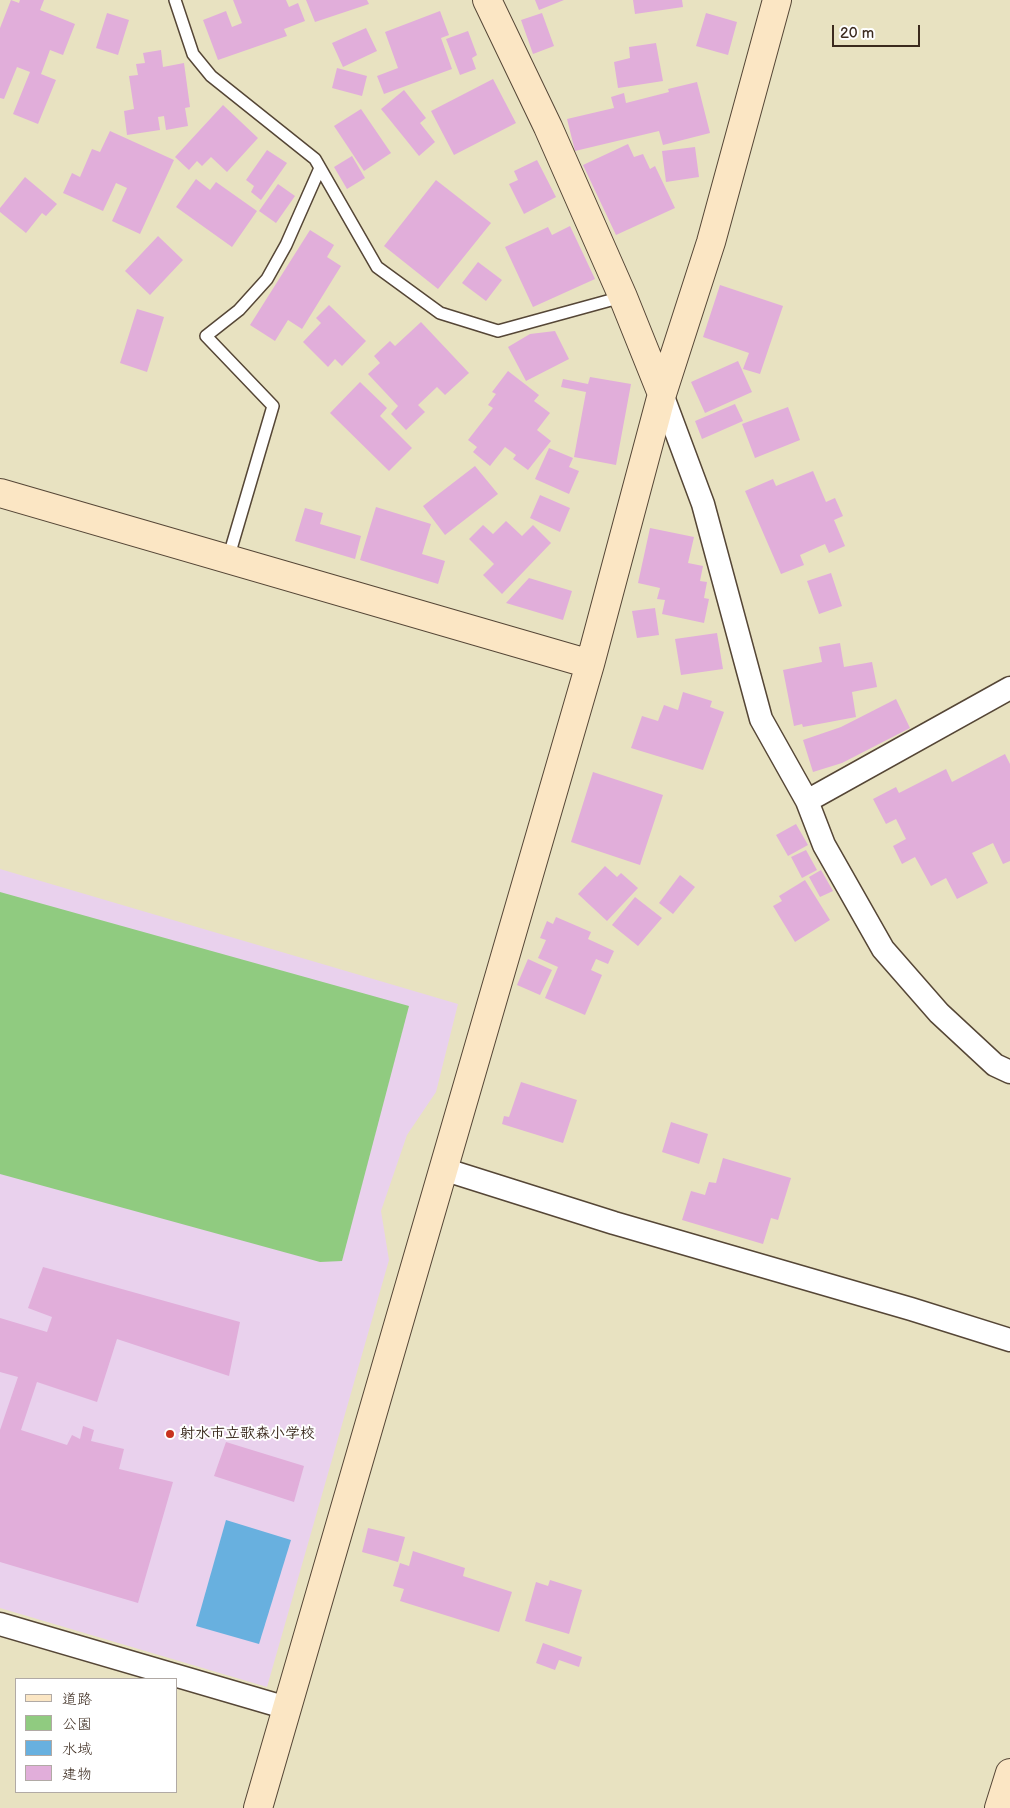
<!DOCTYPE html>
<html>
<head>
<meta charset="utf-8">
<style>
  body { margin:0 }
  #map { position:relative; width:1010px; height:1808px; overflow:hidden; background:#e8e2c1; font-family:"Balsamiq Sans","Klee One",sans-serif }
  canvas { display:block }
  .legend { position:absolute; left:15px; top:1678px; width:162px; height:115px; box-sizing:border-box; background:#fff; border:1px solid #b1aaa5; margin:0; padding:6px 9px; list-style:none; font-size:15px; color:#3b2a1e }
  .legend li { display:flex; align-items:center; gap:10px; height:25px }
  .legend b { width:25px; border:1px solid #b1aaa5 }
  .scale { position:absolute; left:832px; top:25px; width:88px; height:22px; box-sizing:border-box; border:2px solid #3b2a1e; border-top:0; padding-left:6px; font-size:15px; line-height:18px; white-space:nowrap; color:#3b2a1e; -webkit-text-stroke:4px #fff; paint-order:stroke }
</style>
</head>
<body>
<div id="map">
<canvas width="1010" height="1808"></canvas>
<ul class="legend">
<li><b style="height:6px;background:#fbe6c4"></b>道路</li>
<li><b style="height:14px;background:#90cb80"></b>公園</li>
<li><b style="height:14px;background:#68b0df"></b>水域</li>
<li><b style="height:14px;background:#e1aeda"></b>建物</li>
</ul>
<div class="scale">20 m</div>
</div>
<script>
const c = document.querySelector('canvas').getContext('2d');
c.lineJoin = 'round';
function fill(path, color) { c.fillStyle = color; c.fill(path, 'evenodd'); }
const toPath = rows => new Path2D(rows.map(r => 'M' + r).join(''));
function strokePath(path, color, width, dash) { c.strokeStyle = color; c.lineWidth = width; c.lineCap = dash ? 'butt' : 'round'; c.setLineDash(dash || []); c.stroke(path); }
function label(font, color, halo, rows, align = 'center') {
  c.font = font + ' "Balsamiq Sans","Klee One",sans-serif'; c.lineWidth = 4; c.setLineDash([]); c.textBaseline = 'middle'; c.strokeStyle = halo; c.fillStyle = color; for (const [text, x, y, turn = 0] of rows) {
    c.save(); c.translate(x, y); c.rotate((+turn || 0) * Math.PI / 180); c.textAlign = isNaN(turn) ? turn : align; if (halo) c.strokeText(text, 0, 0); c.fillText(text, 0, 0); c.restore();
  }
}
const built = toPath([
  [0,869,458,1004,436,1092,407,1135,381,1211,389,1260,267,1687,0,1608]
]);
const green = toPath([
  [0,892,409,1006,342,1261,320,1262,0,1174]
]);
const water = toPath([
  [226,1520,291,1540,259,1644,196,1626]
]);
const building = toPath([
  [11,0,19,3,20,0,44,0,40,10,75,24,63,55,50,50,41,74,56,80,38,124,13,114,30,72,17,67,4,99,0,98,0,28],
  [233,0,286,0,289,7,298,3,305,21,284,29,287,36,218,60,203,20,226,11,232,27,242,23],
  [306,0,367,0,369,4,315,22],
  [535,0,564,0,539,10],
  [633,0,682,0,683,7,635,14],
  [440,11,449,35,441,38,452,69,384,94,377,76,398,68,385,32],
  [107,13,129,20,118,55,96,48],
  [542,13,554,46,533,54,521,20],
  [706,13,737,22,728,55,696,46],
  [366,28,377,51,343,67,332,43],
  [468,31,477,55,472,58,476,69,460,75,446,39],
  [656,43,663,81,618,88,614,62,630,58,629,47],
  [161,50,163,67,184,63,190,107,185,108,188,126,166,130,164,116,158,117,160,130,127,135,124,111,134,109,129,76,138,75,136,64,145,63,143,53],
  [337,68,367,76,362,96,332,88],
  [493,79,516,123,454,155,431,111],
  [697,82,710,133,663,145,659,131,575,151,567,119,614,108,611,97,624,93,626,103,669,92,668,89],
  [404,90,426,118,420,123,435,142,419,156,381,109],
  [223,105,258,138,227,172,211,157,202,166,197,161,189,170,175,157],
  [361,109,391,153,364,171,334,126],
  [110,131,174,160,140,234,112,221,127,188,116,183,103,211,63,193,72,173,80,177,92,149,100,152],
  [628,144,634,157,643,154,650,169,655,166,675,208,616,235,583,165],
  [695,147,699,177,666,182,662,151],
  [267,150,287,163,261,200,251,192,254,186,246,180],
  [352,156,365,178,347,189,334,167],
  [537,160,556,197,524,214,509,184,518,180,514,171],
  [25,177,57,204,46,216,42,213,26,233,0,212,0,208],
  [196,179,210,190,216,182,257,211,232,247,176,207],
  [436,180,491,223,438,289,384,246],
  [278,184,295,196,276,223,259,211],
  [570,226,595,279,533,307,505,247,548,227,552,235],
  [310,230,334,245,327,257,341,266,302,329,288,320,275,341,250,325],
  [158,236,183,260,150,295,125,271],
  [478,262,502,280,486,301,462,283],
  [720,285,783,306,760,374,743,369,749,353,703,337],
  [329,305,366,341,342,366,335,359,328,367,303,342,321,323,316,318],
  [137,309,164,317,147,372,120,363],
  [421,322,469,373,445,395,437,387,418,405,425,412,406,430,391,414,398,406,368,374,380,363,374,356,390,341,395,346],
  [555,331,569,359,526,381,508,347,530,334],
  [738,361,752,392,705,413,691,382],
  [508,371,539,395,534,401,550,413,537,430,551,441,528,470,513,459,516,455,505,447,490,466,473,452,477,447,468,440,493,408,488,405,496,394,492,392],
  [590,377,631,384,616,465,574,457,586,392,561,387,563,379,588,384],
  [360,382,387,408,380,416,412,448,389,471,330,413],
  [735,404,743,421,702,439,695,421],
  [788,407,800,440,755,458,742,424],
  [549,448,573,458,569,467,579,471,569,494,535,479],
  [475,466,498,494,445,535,423,506],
  [813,471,826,502,835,498,843,516,834,520,845,546,829,553,825,544,800,555,804,565,781,574,745,491,773,479,776,486],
  [540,495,570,508,560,532,530,518],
  [376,507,431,524,422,554,445,561,438,584,360,560],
  [305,508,323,513,320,524,361,536,355,559,295,541],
  [506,521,522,536,533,525,551,543,502,594,483,575,494,564,469,539,483,525,493,534],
  [650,528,694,537,688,563,703,566,700,581,707,582,704,598,709,599,704,623,662,614,665,600,657,599,660,588,638,583],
  [831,573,842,606,819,614,807,581],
  [529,578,572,591,563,620,506,603],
  [655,608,659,635,637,638,632,611],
  [717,633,723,669,681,675,675,639],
  [840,643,844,667,872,662,877,687,852,692,856,717,803,727,802,724,794,726,783,670,822,662,819,647],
  [683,692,712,701,710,707,724,712,703,770,631,748,642,716,658,721,664,705,678,710],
  [896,699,910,728,842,763,813,772,803,740,841,727],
  [1005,754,1010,764,1010,861,1003,864,993,843,972,853,988,883,957,899,946,878,931,886,915,857,902,864,893,846,906,839,896,819,886,824,873,799,896,787,899,793,946,769,952,782],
  [593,772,663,795,640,865,571,842],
  [796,824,808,845,788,856,776,835],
  [806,850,817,870,802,878,791,857],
  [605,866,617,877,621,873,638,888,607,921,578,894],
  [821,870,833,891,820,897,809,877],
  [680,875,695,887,673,914,659,903],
  [805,880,830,920,795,942,773,906,782,901,779,896],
  [635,897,662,918,638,946,612,925],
  [556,917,591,932,588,939,614,951,608,964,596,959,591,970,602,975,585,1015,545,998,558,967,538,958,546,940,540,938,547,921,553,924],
  [528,959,552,970,540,995,517,985],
  [521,1082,577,1100,563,1143,502,1124,504,1116,509,1117],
  [671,1122,708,1134,699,1164,662,1152],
  [723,1158,791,1178,778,1220,771,1218,763,1244,682,1220,691,1191,705,1195,709,1182,716,1183],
  [43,1267,240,1322,229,1376,117,1339,97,1402,37,1382,21,1430,67,1445,72,1435,80,1439,83,1426,94,1430,91,1441,124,1449,119,1469,173,1482,138,1603,0,1562,0,1430,18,1377,0,1372,0,1318,47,1332,52,1317,28,1308],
  [226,1442,304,1466,294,1502,214,1476],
  [368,1528,405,1537,398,1562,362,1552],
  [413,1551,465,1568,463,1576,512,1592,499,1632,400,1601,404,1589,393,1586,400,1563,409,1566],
  [550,1580,582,1590,569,1634,525,1621,536,1582,548,1586],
  [543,1643,582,1657,579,1667,559,1660,555,1670,536,1663]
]);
const lane = toPath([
  [175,0,193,54,211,76,315,159,377,267,440,313,498,331,622,297],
  [228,559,273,406,206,336,239,310,267,279,286,245,320,168]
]);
const street = toPath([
  [662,394,703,504,761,719,807,801,824,845,883,949,939,1013,995,1065,1010,1072],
  [807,801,1010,688],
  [443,1169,614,1223,911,1309,1010,1340],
  [0,1624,287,1708]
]);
const secondary = toPath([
  [487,0,548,127,623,297,662,394],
  [0,493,590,664],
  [258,1808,590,664,662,394,711,242,777,0],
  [999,1808,1010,1773]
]);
const markers = [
  [170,1434,5,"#c8321e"]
];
const poiNames = [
  ["射水市立歌森小学校",180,1434]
];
fill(built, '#e9d1ed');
fill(green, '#90cb80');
fill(water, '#68b0df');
fill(building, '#e1aeda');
strokePath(lane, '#554636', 14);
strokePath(street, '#554636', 25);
strokePath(secondary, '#554636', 30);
strokePath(lane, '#fff', 11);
strokePath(street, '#fff', 22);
strokePath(secondary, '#fbe6c4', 28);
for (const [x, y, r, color] of markers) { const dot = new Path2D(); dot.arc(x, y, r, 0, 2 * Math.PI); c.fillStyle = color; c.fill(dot); strokePath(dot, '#fff', 2); }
label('bold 15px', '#3b2a1e', '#fff', poiNames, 'left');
</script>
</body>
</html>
